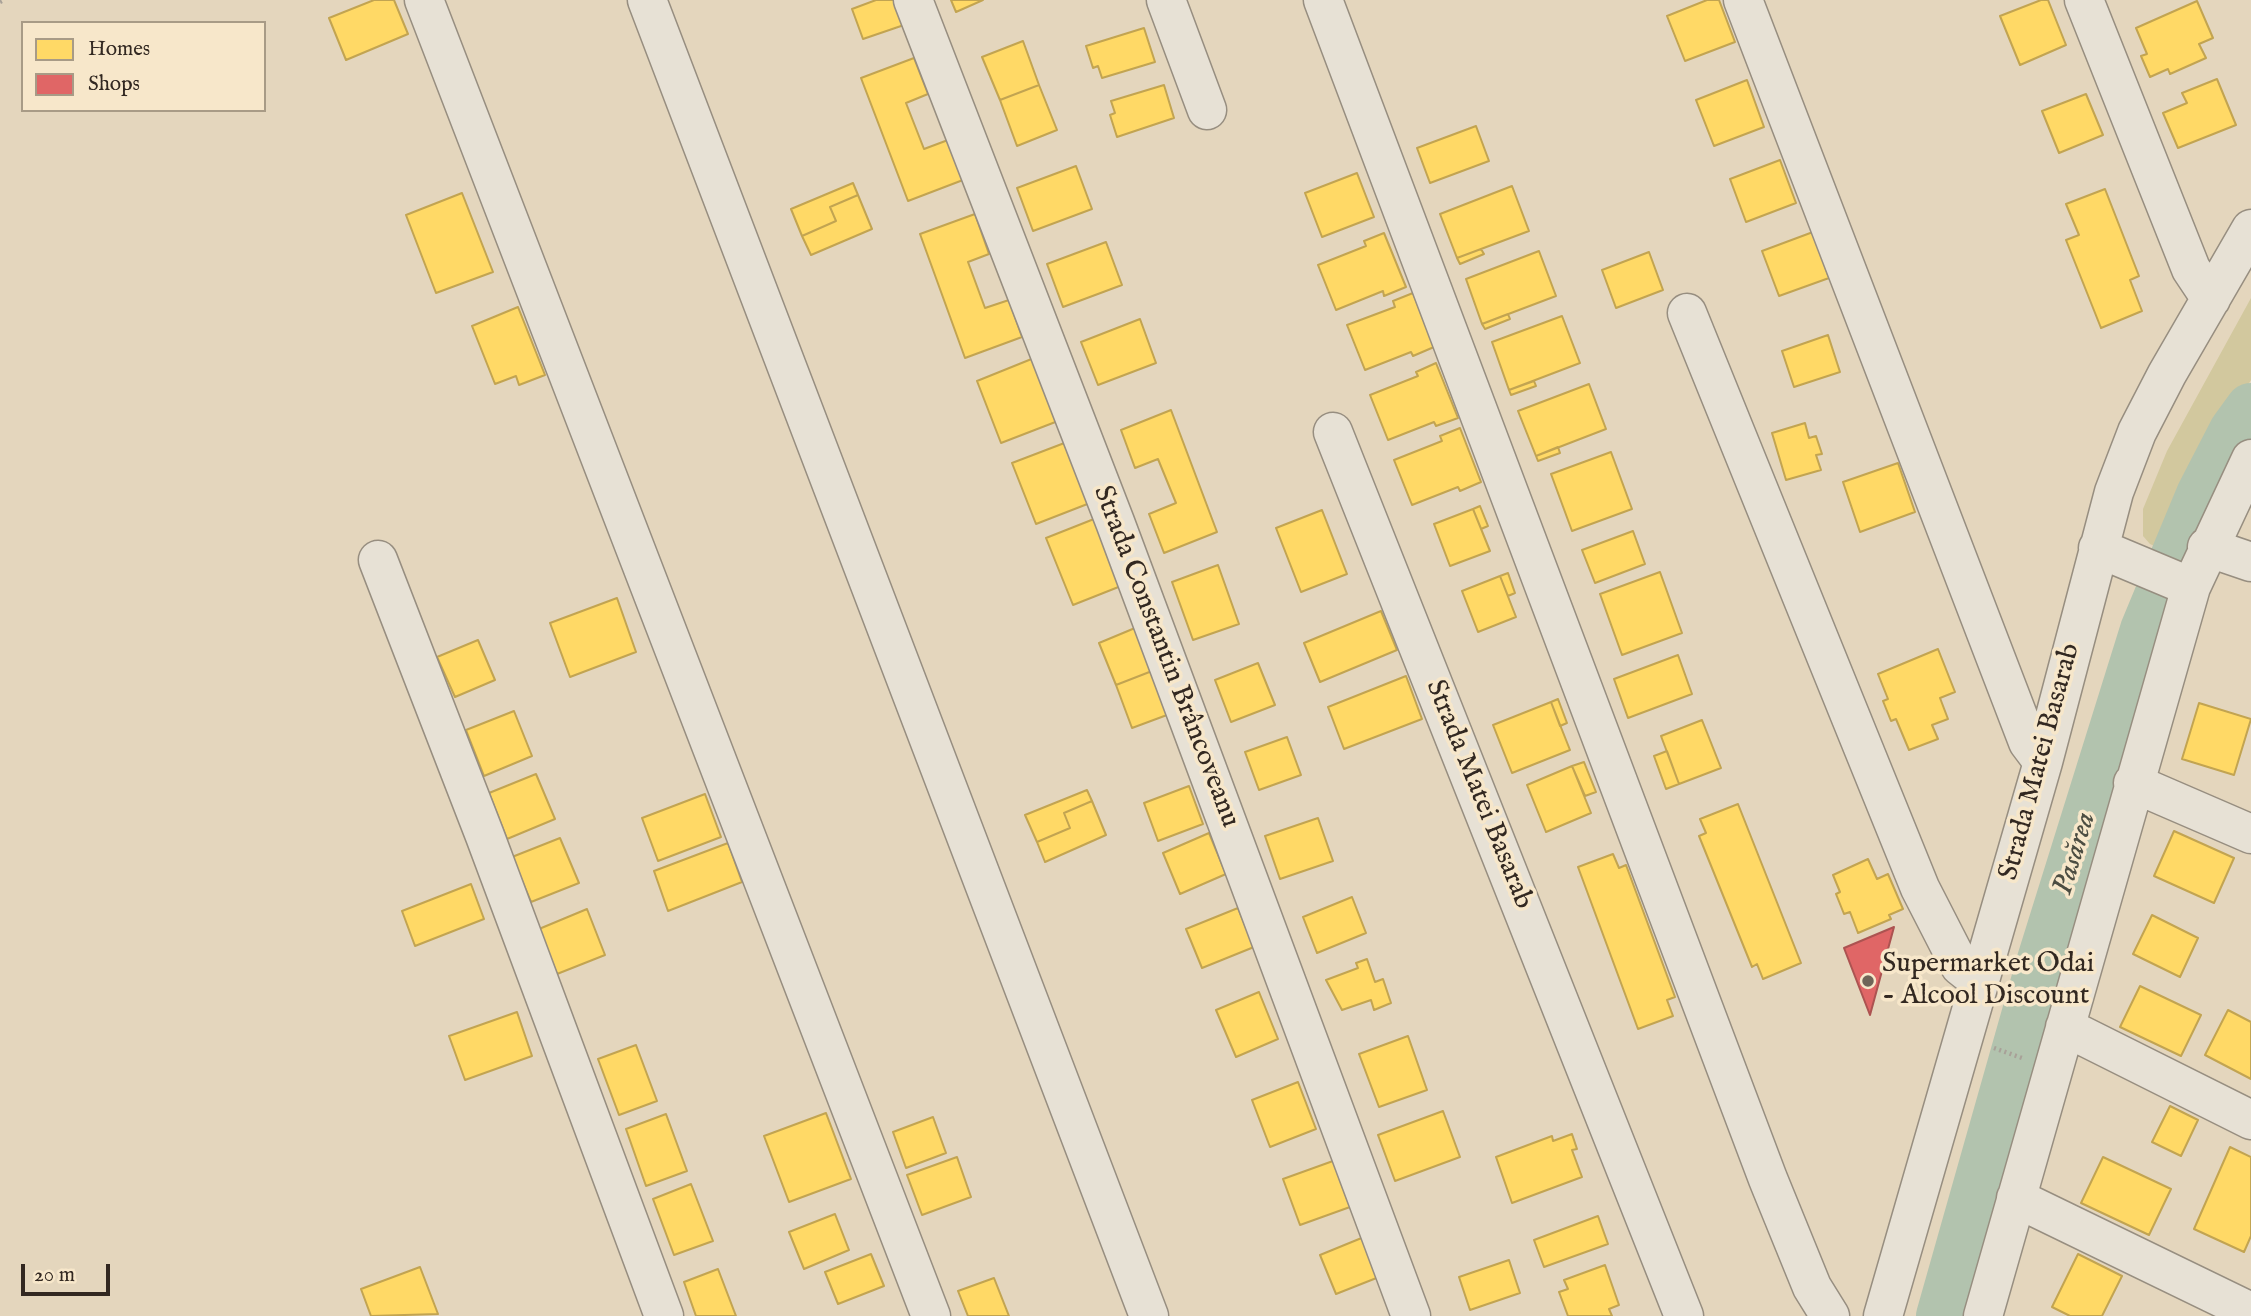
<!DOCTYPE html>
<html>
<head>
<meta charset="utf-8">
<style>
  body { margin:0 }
  #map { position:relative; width:2251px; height:1316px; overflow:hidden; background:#e4d6bd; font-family:"IM FELL English",serif }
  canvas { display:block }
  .legend { position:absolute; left:21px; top:21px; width:245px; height:91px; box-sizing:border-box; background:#f7e7ca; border:2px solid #a89b86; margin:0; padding:9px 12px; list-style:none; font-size:21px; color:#322821 }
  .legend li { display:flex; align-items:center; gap:14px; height:35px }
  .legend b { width:35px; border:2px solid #a89b86 }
  .scale { position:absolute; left:21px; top:1264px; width:89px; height:32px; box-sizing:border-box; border:4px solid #322821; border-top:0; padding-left:9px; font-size:21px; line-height:24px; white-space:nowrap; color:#322821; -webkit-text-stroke:5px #f7e7ca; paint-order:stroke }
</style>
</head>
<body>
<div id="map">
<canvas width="2251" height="1316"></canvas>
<ul class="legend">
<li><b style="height:19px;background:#ffd966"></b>Homes</li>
<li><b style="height:19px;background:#e06666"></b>Shops</li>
</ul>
<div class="scale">20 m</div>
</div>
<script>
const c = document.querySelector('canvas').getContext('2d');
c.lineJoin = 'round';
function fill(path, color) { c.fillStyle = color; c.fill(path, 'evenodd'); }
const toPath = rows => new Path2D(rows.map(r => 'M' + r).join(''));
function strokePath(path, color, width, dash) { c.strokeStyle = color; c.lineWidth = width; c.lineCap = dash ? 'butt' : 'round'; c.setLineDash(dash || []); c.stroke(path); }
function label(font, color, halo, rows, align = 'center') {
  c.font = font + ' "IM FELL English",serif'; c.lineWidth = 7; c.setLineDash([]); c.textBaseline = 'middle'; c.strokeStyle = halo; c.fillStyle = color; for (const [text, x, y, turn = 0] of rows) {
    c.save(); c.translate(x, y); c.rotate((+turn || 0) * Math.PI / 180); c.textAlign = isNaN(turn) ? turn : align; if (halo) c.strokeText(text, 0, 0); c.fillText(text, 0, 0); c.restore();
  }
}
const green = toPath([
  [2251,298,2251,380,2206,454,2161,549,2150,544,2143,536,2143,509,2167,451]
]);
const homes = toPath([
  [374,0,394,0,408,34,346,60,329,18,374,0],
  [876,0,895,0,904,25,863,39,852,9,876,0],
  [951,0,983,0,956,12,951,0],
  [1707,0,1719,0,1735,42,1685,61,1667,16,1707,0],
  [2041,0,2048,0,2066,45,2020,65,2000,16,2041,0],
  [2197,1,2213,38,2199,44,2206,58,2170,74,2168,69,2150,77,2141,56,2147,54,2136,28,2197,1],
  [1144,28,1155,62,1102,78,1098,66,1093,68,1086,46,1144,28],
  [1023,41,1039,85,1000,100,982,57,1023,41],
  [914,58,928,94,906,103,924,149,948,140,963,180,908,201,861,78,914,58],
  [2217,79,2236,125,2178,148,2163,113,2187,103,2182,93,2217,79],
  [1747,80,1764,127,1714,146,1696,100,1747,80],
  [1039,85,1057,130,1017,146,1000,100,1039,85],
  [1164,85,1174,118,1117,137,1110,115,1115,113,1111,101,1164,85],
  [2086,94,2103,135,2059,153,2042,111,2086,94],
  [1476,126,1489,161,1430,183,1417,148,1476,126],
  [1780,160,1796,203,1746,222,1730,179,1780,160],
  [1076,166,1092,209,1033,231,1017,188,1076,166],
  [1357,173,1374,217,1322,237,1305,193,1357,173],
  [853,183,858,195,830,207,836,221,802,236,791,209,853,183],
  [1512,186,1529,231,1457,258,1440,214,1512,186],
  [2105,189,2139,276,2130,280,2142,311,2101,328,2066,240,2079,235,2066,204,2105,189],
  [462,193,493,272,436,293,406,215,462,193],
  [858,195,872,229,811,255,802,236,836,221,830,207,858,195],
  [975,214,989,254,968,262,985,308,1009,300,1022,337,965,358,920,234,975,214],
  [1813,232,1829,278,1779,296,1762,251,1813,232],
  [1384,233,1406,287,1384,296,1383,291,1336,310,1318,265,1366,246,1364,241,1384,233],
  [1106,242,1122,285,1063,307,1047,264,1106,242],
  [1481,249,1484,254,1460,264,1457,258,1481,249],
  [1539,251,1556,296,1482,324,1466,279,1539,251],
  [1649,252,1663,290,1616,308,1602,270,1649,252],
  [1413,293,1434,347,1413,356,1411,352,1365,370,1347,325,1395,307,1393,301,1413,293],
  [518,307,545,375,519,385,516,376,495,384,472,326,518,307],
  [1508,314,1510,319,1485,329,1482,324,1508,314],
  [1562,316,1580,363,1509,390,1492,342,1562,316],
  [1140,319,1156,363,1098,385,1081,342,1140,319],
  [1828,335,1840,372,1794,387,1782,351,1828,335],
  [1034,358,1058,421,1001,443,977,381,1034,358],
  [1436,363,1458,418,1436,426,1434,422,1388,440,1370,395,1418,376,1416,372,1436,363],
  [1534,381,1536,386,1511,395,1509,390,1534,381],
  [1589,384,1606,429,1536,456,1518,411,1589,384],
  [1171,410,1217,532,1164,553,1149,514,1176,503,1158,459,1135,468,1121,430,1171,410],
  [1805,423,1809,438,1816,436,1822,454,1816,455,1821,470,1786,480,1772,433,1805,423],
  [1460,428,1481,482,1460,491,1458,487,1412,505,1394,460,1442,441,1440,436,1460,428],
  [1067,442,1090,503,1036,524,1012,463,1067,442],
  [1558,447,1560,453,1538,461,1536,456,1558,447],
  [1611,452,1632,509,1572,531,1551,474,1611,452],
  [1898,463,1915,512,1860,532,1843,482,1898,463],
  [1480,506,1488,526,1481,529,1473,509,1480,506],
  [1473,509,1490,551,1450,566,1434,524,1473,509],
  [1322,510,1347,574,1301,592,1276,528,1322,510],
  [1094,519,1121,586,1073,605,1046,538,1094,519],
  [1633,531,1645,564,1595,583,1582,550,1633,531],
  [1218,565,1239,624,1193,640,1172,582,1218,565],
  [1660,572,1682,633,1622,655,1600,594,1660,572],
  [1508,573,1515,593,1508,596,1500,576,1508,573],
  [1500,576,1516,617,1478,632,1462,591,1500,576],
  [617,598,636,652,570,677,550,623,617,598],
  [1381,611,1397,650,1320,682,1304,643,1381,611],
  [1135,628,1152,671,1116,685,1099,643,1135,628],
  [478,640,495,680,455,697,437,657,478,640],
  [1938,649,1955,692,1940,698,1948,719,1932,725,1938,739,1909,750,1896,719,1891,721,1883,701,1888,699,1878,674,1938,649],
  [1678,655,1692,694,1628,718,1614,679,1678,655],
  [1258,663,1275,705,1231,722,1215,680,1258,663],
  [1152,671,1167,715,1132,728,1116,685,1152,671],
  [1406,676,1422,719,1344,749,1328,707,1406,676],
  [1558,699,1567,723,1560,726,1551,702,1558,699],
  [1551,702,1570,750,1512,773,1493,725,1551,702],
  [2199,703,2251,719,2234,775,2182,759,2199,703],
  [514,711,532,756,484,776,466,730,514,711],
  [1702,720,1721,768,1679,784,1661,736,1702,720],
  [1287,737,1301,775,1259,790,1245,752,1287,737],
  [1667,751,1679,784,1666,789,1654,756,1667,751],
  [1584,762,1596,792,1585,796,1572,766,1584,762],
  [1572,766,1591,813,1546,832,1527,785,1572,766],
  [536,774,555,819,507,839,489,793,536,774],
  [1189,786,1203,824,1158,841,1144,803,1189,786],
  [1087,790,1092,801,1064,813,1070,828,1037,842,1025,815,1087,790],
  [705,794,721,837,658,861,642,818,705,794],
  [1092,801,1106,835,1045,862,1037,842,1070,828,1064,813,1092,801],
  [1738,804,1801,963,1763,979,1757,964,1752,967,1699,836,1706,833,1700,819,1738,804],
  [1318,818,1333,861,1280,879,1265,836,1318,818],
  [2174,831,2234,858,2214,903,2154,876,2174,831],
  [1209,833,1226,874,1180,894,1163,853,1209,833],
  [560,838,579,883,531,902,512,857,560,838],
  [728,843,742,882,668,911,654,871,728,843],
  [1613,854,1619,868,1626,865,1675,997,1667,1000,1673,1016,1638,1029,1578,867,1613,854],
  [1868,859,1877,879,1888,874,1903,909,1889,915,1891,919,1858,933,1850,912,1844,914,1836,894,1840,892,1833,875,1868,859],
  [471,884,484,919,415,946,402,911,471,884],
  [1352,897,1366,933,1317,953,1303,917,1352,897],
  [1238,908,1254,947,1202,968,1186,929,1238,908],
  [587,909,605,955,557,974,539,929,587,909],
  [2152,915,2198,938,2180,977,2133,954,2152,915],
  [1367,959,1375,982,1383,979,1391,1003,1374,1010,1371,1000,1342,1010,1326,980,1358,968,1356,963,1367,959],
  [2140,986,2201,1015,2181,1056,2120,1027,2140,986],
  [1259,992,1278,1039,1236,1057,1216,1010,1259,992],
  [2228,1010,2251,1022,2251,1079,2205,1055,2228,1010],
  [517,1012,532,1056,465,1080,449,1036,517,1012],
  [1408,1036,1427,1090,1379,1107,1359,1054,1408,1036],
  [636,1045,657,1101,619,1115,598,1059,636,1045],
  [1298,1082,1316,1129,1270,1147,1252,1100,1298,1082],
  [2170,1106,2198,1120,2181,1156,2152,1142,2170,1106],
  [1443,1111,1460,1157,1395,1181,1378,1135,1443,1111],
  [826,1113,851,1179,789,1202,764,1136,826,1113],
  [666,1114,687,1171,646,1186,626,1129,666,1114],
  [933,1117,946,1153,906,1168,893,1132,933,1117],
  [1572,1134,1577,1149,1572,1150,1582,1177,1512,1203,1496,1157,1552,1136,1553,1141,1572,1134],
  [2230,1147,2251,1157,2251,1236,2244,1252,2194,1229,2230,1147],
  [957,1157,971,1197,922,1215,907,1175,957,1157],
  [2103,1157,2171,1189,2149,1235,2081,1203,2103,1157],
  [1333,1161,1350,1207,1300,1225,1283,1179,1333,1161],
  [691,1184,713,1241,674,1255,653,1199,691,1184],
  [835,1214,849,1250,804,1269,789,1232,835,1214],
  [1598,1216,1608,1244,1544,1267,1534,1240,1598,1216],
  [1364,1237,1379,1277,1336,1294,1320,1255,1364,1237],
  [871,1254,884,1286,838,1304,825,1272,871,1254],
  [2078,1254,2122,1276,2102,1316,2070,1316,2052,1307,2078,1254],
  [1509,1260,1520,1293,1470,1310,1459,1277,1509,1260],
  [1605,1265,1619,1305,1609,1309,1612,1316,1568,1316,1559,1292,1568,1289,1564,1280,1605,1265],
  [420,1267,438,1314,371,1316,361,1289,420,1267],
  [718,1269,736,1316,696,1316,684,1282,718,1269],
  [994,1278,1009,1316,968,1316,958,1291,994,1278]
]);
const shops = toPath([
  [1894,927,1870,1015,1844,948,1894,927]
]);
const river = toPath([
  [1942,1316,2043,960,2146,630,2202,495,2235,431,2251,409]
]);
const path = toPath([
  [0,2,4,0],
  [1994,1048,2022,1058]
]);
const minor = toPath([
  [424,0,931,1316],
  [647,0,1149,1316],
  [913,0,1115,522,1411,1316],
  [1166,0,1207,110],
  [1323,0,1768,1179,1812,1287,1830,1316],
  [1743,0,2028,742,2043,762],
  [2084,0,2191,269,2211,299],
  [1687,313,1920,888,1960,966,1979,981],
  [1333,432,1684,1316],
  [2207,547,2251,562],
  [2098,548,2191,587],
  [378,560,485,836,664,1316],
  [2133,783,2251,834],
  [2065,1027,2251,1120],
  [2016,1198,2251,1312],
  [1883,1316,2043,762,2114,492,2137,432,2167,374,2251,229],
  [1983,1316,2191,587,2251,459]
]);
const markers = [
  [1868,981,7,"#706558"]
];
const streetNames = [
  ["Strada Constantin Brâncoveanu",1165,657,69],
  ["Strada Matei Basarab",2041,762,-75],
  ["Strada Matei Basarab",1478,795,68]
];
const poiNames = [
  ["Supermarket Odai",1882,965],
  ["- Alcool Discount",1882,997]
];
const waterNames = [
  ["Pasărea",2076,854,-73]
];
fill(green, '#d2c89e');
fill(homes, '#ffd966');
strokePath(homes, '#c2a451', 2);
fill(shops, '#e06666');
strokePath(shops, '#ac5351', 2);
strokePath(river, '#b2c3ae', 52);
strokePath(minor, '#978e80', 41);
strokePath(path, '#a8a198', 4.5, [2, 3.5]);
strokePath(minor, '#e7e1d5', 38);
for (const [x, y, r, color] of markers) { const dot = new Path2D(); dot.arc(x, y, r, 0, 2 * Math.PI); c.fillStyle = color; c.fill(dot); strokePath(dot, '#f7e7ca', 2.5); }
label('28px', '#322821', '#f7e7ca', streetNames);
label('28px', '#322821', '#f7e7ca', poiNames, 'left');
label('italic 30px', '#4c4d42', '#f7e7ca', waterNames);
</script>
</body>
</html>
